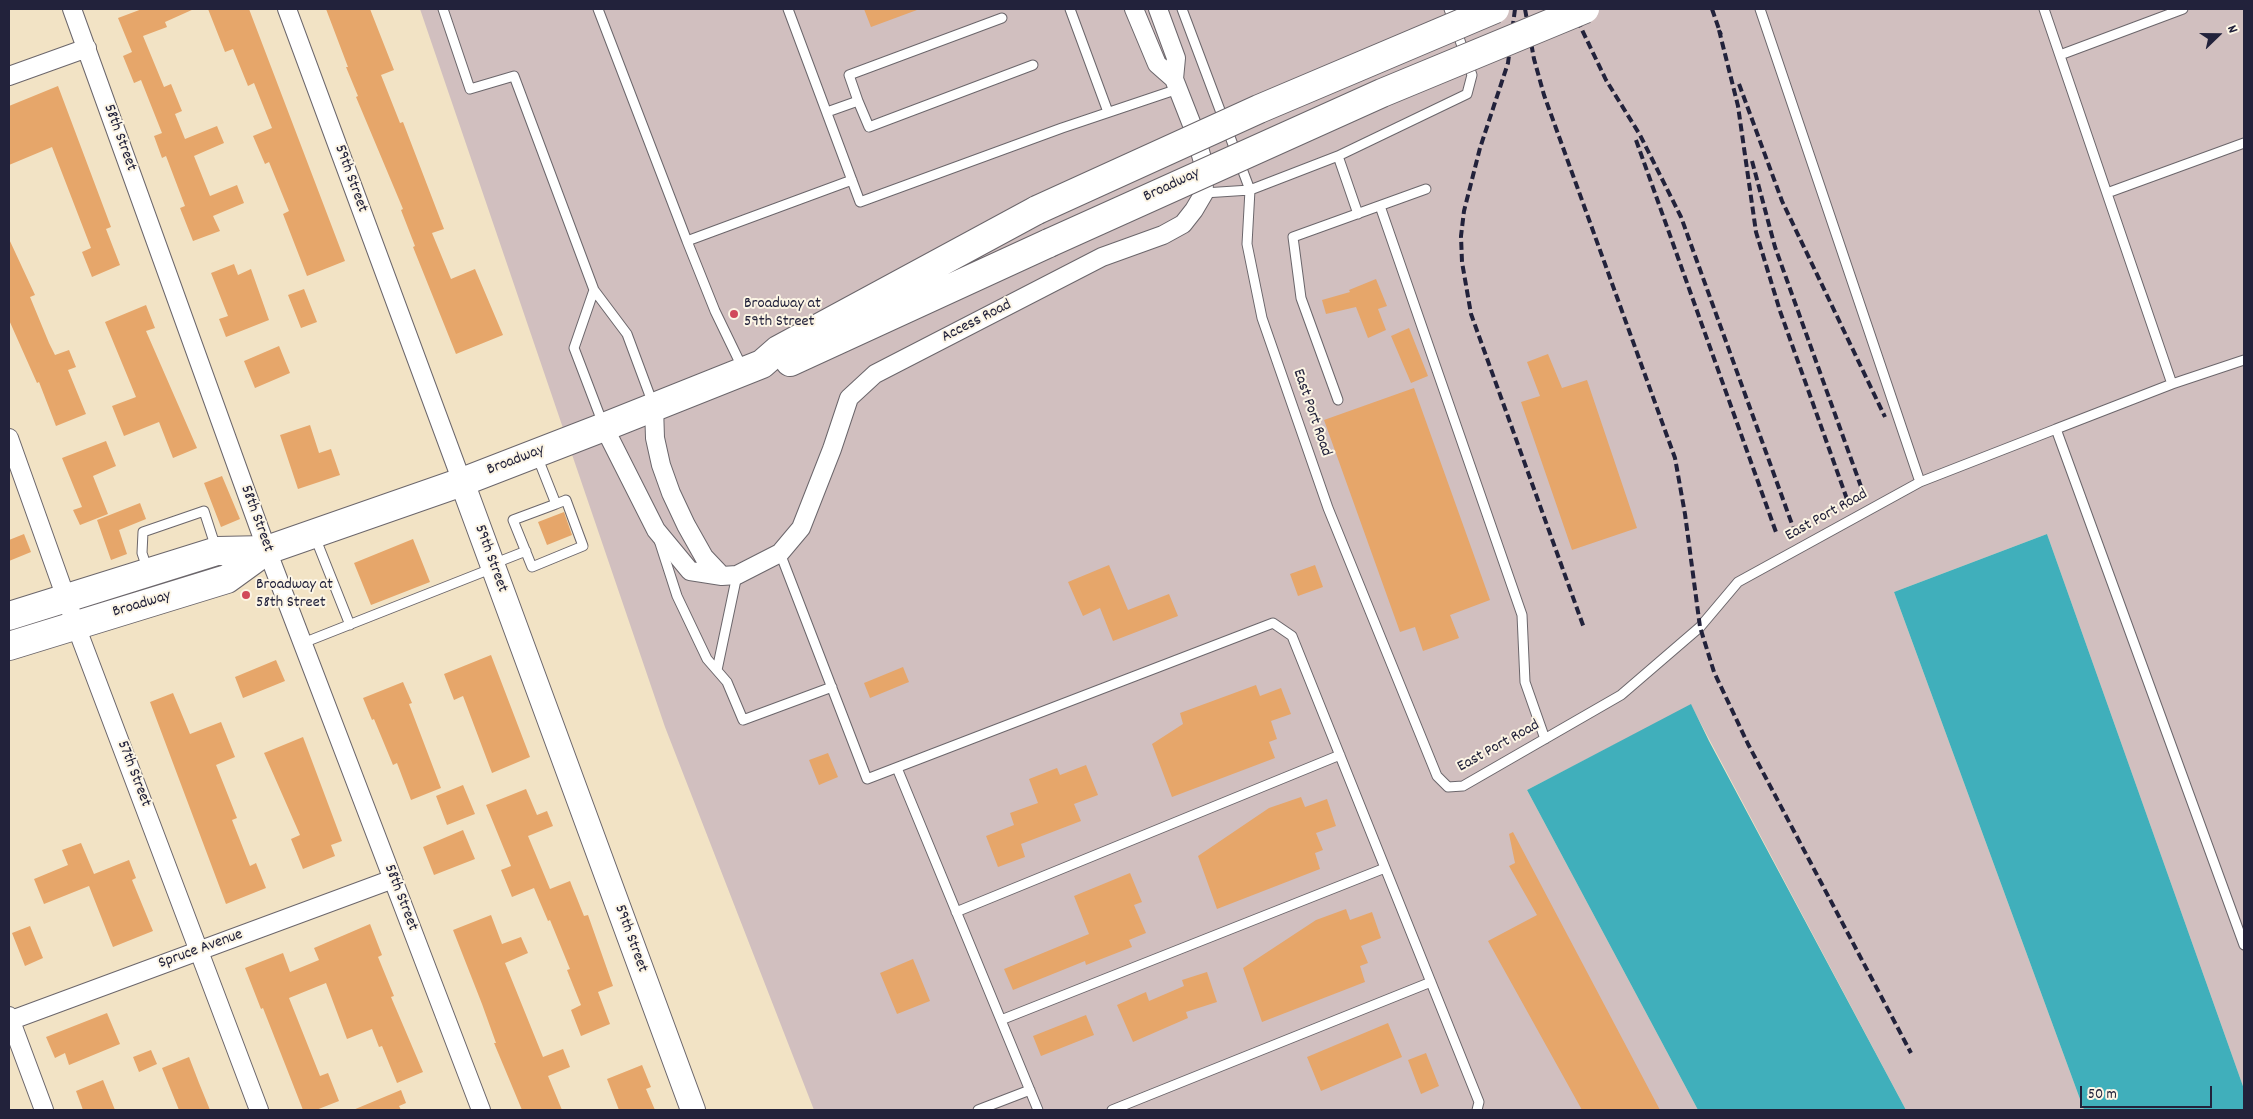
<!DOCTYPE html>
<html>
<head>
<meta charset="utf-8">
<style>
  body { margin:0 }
  #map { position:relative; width:2253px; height:1119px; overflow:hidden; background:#f2e3c5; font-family:Dekko,sans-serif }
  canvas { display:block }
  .frame { position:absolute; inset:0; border:10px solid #22223b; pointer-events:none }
  .north { position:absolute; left:2193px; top:10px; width:50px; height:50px; -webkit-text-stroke:4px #fcf5e5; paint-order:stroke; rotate:68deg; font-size:14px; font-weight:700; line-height:20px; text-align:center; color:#22223b }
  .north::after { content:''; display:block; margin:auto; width:18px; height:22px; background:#22223b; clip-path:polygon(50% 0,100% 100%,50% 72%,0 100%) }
  .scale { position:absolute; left:2080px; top:1086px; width:132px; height:22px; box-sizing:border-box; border:2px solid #22223b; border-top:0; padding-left:6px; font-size:15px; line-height:18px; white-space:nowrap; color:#22223b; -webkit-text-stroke:4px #fcf5e5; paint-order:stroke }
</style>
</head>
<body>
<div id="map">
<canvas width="2253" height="1119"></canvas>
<div class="frame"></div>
<div class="north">N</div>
<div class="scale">50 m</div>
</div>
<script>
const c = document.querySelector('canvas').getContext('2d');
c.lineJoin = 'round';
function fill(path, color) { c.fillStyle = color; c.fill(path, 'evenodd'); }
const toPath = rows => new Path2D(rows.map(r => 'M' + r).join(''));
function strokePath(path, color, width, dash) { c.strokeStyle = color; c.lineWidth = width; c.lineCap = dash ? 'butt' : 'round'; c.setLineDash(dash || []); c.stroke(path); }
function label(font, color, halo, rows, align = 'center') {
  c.font = font + ' Dekko,sans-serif'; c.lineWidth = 4; c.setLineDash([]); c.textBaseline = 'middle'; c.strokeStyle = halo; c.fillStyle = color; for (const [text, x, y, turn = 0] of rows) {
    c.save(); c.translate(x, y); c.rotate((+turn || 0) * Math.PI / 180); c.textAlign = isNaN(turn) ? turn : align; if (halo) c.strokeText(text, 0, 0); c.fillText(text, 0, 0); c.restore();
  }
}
const industrial = toPath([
  [420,9,2244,9,2244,1089,2047,534,1894,592,2084,1110,1906,1110,1691,705,1527,790,1698,1110,814,1110,665,727]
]);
const water = toPath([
  [2047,534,2244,1089,2244,1110,2084,1110,1894,592],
  [1691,704,1709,741,1906,1110,1698,1110,1527,790]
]);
const building = toPath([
  [142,9,194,9,165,22,167,27,143,36,164,87,171,84,182,111,175,114,185,139,217,126,224,143,194,156,210,196,237,185,244,203,213,216,220,231,193,241,180,208,185,206,166,156,162,158,154,136,162,133,141,80,134,83,123,56,132,52,118,18],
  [208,9,249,9,345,261,307,276,283,214,289,211,269,162,265,164,253,136,272,128,254,83,248,86,233,49,225,52],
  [326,9,370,9,394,70,381,75,400,123,403,122,444,229,432,233,451,279,475,269,503,335,456,354,413,247,415,246,401,210,403,209,356,97,358,96,346,67,348,67],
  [864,9,916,9,917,10,871,27],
  [58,86,111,227,106,229,120,265,92,277,82,252,91,248,52,147,9,165,9,106],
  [9,239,35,295,30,297,49,343,55,355,69,350,76,367,68,370,86,414,56,426,39,382,37,383,9,320],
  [234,264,238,275,251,269,269,320,226,337,219,319,228,316,211,273],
  [1376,279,1387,306,1378,309,1386,330,1368,338,1356,307,1326,314,1322,300,1350,292,1349,290],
  [304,289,317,322,301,328,288,295],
  [146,305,155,328,146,331,197,448,173,458,159,422,124,436,112,406,136,397,105,322],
  [1409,328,1428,376,1411,383,1391,336],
  [279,346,290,373,255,388,244,361],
  [1548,354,1562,388,1587,380,1637,528,1572,550,1521,402,1540,396,1527,362],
  [1414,388,1490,600,1450,615,1459,638,1423,651,1415,627,1400,632,1324,420],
  [310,425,319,453,331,449,340,475,298,489,280,435],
  [106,441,116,466,93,476,108,514,80,525,73,510,82,507,62,458],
  [222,476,240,519,221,527,204,483],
  [140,503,146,519,119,530,127,554,111,560,97,520],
  [564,512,572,535,547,545,538,522],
  [24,534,31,552,9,561,9,540],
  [413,539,430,582,371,605,354,563],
  [1109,565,1128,610,1169,594,1178,616,1113,641,1100,608,1083,616,1068,582],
  [1315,565,1323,587,1298,596,1290,574],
  [491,655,530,757,492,773,463,696,454,700,444,674],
  [276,660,285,681,243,698,235,677],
  [903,667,909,682,870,698,864,683],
  [403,682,412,703,409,704,441,788,411,800,397,763,393,765,374,719,372,720,363,698],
  [1256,685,1260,696,1281,688,1291,714,1271,721,1277,739,1269,742,1275,758,1172,797,1152,744,1183,724,1180,713],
  [173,693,190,734,221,722,235,757,216,765,237,818,232,820,250,866,256,863,266,888,226,904,150,702],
  [303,737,342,841,331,845,335,856,303,869,291,839,300,835,264,753],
  [828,753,838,777,819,785,809,760],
  [1086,765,1098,795,1074,804,1081,821,1021,844,1025,857,998,867,986,836,1014,825,1010,813,1038,803,1029,779,1057,768,1060,775],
  [463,785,475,814,447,825,436,796],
  [526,789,537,815,547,811,553,826,528,836,550,889,570,881,584,916,588,915,613,986,598,992,610,1024,581,1036,571,1010,581,1005,567,970,570,969,550,920,548,921,534,888,512,897,501,870,511,866,486,805],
  [1301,797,1305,807,1327,799,1336,826,1316,833,1323,850,1315,853,1320,869,1217,909,1198,856,1269,808],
  [463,830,475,859,434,875,423,847],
  [1513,832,1660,1110,1582,1110,1488,941,1537,915,1509,866,1515,863,1509,834],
  [81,843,94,874,129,860,136,878,132,880,153,931,113,947,89,886,44,904,34,879,68,865,62,850],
  [1130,873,1142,902,1134,905,1146,933,1129,940,1132,947,1086,965,1085,961,1013,990,1004,969,1089,934,1074,896],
  [1346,909,1350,920,1372,912,1381,938,1361,946,1368,963,1360,966,1365,982,1262,1022,1243,968,1316,920],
  [491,915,502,944,521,937,528,953,505,963,543,1057,563,1049,570,1067,548,1076,562,1110,522,1110,494,1043,496,1043,482,1004,453,930],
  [370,924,382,955,378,957,394,996,391,997,423,1072,397,1083,382,1046,379,1047,372,1029,347,1039,326,983,289,998,320,1076,328,1073,339,1101,316,1110,303,1110,263,1008,261,1009,245,968,283,953,290,972,319,960,314,948],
  [30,926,43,958,25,966,12,933],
  [913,959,930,1001,897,1014,880,973],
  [1207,972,1217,1002,1186,1012,1188,1018,1133,1042,1117,1005,1146,992,1149,1001,1184,986,1182,980],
  [107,1013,120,1044,69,1065,65,1053,55,1058,46,1037],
  [1086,1015,1094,1035,1041,1056,1033,1036],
  [1388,1023,1402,1057,1321,1091,1307,1057],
  [151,1050,157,1064,139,1072,133,1057],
  [1426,1053,1439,1086,1421,1094,1408,1060],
  [189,1057,199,1083,210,1110,179,1110,162,1068],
  [642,1065,651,1087,646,1089,655,1110,619,1110,607,1079],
  [103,1080,115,1110,83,1110,76,1091],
  [401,1090,406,1103,399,1106,401,1110,353,1110]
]);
const lane = toPath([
  [443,9,470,89,514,76,594,290,627,334,653,404],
  [598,9,687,241],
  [788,9,860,202,1062,128,1178,89],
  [1070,9,1108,112],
  [1182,9,1250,190,1204,193],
  [1760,9,1920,482],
  [2044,9,2172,384],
  [2060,55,2183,9],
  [858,101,869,127,1033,65],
  [827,112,858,101,849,75,1002,18],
  [1338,156,1250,190,1247,244,1262,318,1328,508,1437,776,1448,787,1463,786,1621,695,1700,627,1738,582,1920,482,2056,429,2244,945],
  [2107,193,2244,143],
  [1380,206,1522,615,1525,682,1545,739],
  [1358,214,1338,156,1467,94,1472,75,1449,9],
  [594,290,574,348,603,424],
  [743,369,715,311,687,241,852,180],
  [1338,400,1301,298,1293,237,1426,189],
  [2056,429,2172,384,2244,360],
  [537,456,556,504,513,520,532,567,583,546,566,500,556,504],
  [315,537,350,625],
  [658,537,677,596,707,659,727,682,743,720,832,687],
  [780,553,867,779,1273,623,1292,636,1479,1102,1477,1110],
  [493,564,526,551],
  [148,571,142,553,143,532,204,511,216,548],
  [303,643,493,568],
  [717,670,737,575],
  [897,768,1038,1110],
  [956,912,1340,755],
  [1001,1020,1385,868],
  [978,1110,1030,1090],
  [1112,1110,1431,982]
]);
const street = toPath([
  [72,9,267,550,481,1110],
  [287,9,462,482],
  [1158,9,1176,58,1174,79],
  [9,76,87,48],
  [654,407,655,438,661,465,671,493,686,525,704,557,722,576],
  [604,427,656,530,690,571,722,576,737,575,780,553,801,528,832,449,849,398,875,374,1102,257,1163,235,1183,224,1194,210,1204,193,1203,162,1194,130,1174,79,1157,64,1134,9],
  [9,438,76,626,259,1110],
  [9,1016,44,1110],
  [9,1021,393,879]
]);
const secondary = toPath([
  [462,482,693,1110]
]);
const primary = toPath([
  [790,362,1049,243],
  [9,616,217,551,267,550,462,482,604,427,762,364,778,350,1037,210],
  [9,646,227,579,267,550]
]);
const rail = toPath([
  [1515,9,1508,63,1480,148,1464,211,1461,236,1462,262,1471,314,1584,628],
  [1525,9,1534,59,1544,95,1675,458,1685,514,1700,627,1714,672,1748,744,1911,1053],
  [1572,9,1606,80,1640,135,1681,217,1793,527],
  [1712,9,1721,35],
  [1719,30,1738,106,1756,232,1780,311,1848,502],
  [1739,84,1782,201,1885,417],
  [1636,140,1777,535],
  [1752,161,1775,247,1864,495]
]);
const primaryBridge = toPath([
  [1037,210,1259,109,1495,9],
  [1049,243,1382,93,1585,9]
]);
const markers = [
  [734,314,5,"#d1495b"],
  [246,595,5,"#d1495b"]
];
const streetNames = [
  ["58th Street",119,138,70],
  ["59th Street",350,179,70],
  ["Broadway",1172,186,-25],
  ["Access Road",977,322,-27],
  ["East Port Road",1311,413,71],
  ["Broadway",516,461,-21],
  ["East Port Road",1827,516,-29],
  ["58th Street",256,519,70],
  ["59th Street",490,559,70],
  ["Broadway",142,605,-17],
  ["East Port Road",1499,747,-29],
  ["57th Street",133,774,69],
  ["58th Street",400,898,69],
  ["59th Street",630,939,70],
  ["Spruce Avenue",201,950,-20]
];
const poiNames = [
  ["Broadway at",744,305],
  ["59th Street",744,323],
  ["Broadway at",256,586],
  ["58th Street",256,604]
];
fill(industrial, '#d1bfbf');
fill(water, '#40afbb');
fill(building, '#e6a66a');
strokePath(lane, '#6b666b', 11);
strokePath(street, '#6b666b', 20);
strokePath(secondary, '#6b666b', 26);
strokePath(primary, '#6b666b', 30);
strokePath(lane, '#fff', 9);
strokePath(street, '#fff', 18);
strokePath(secondary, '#fff', 24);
strokePath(primary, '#fff', 28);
strokePath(rail, '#22223b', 4, [8, 4]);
strokePath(primaryBridge, '#6b666b', 30, []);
strokePath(primaryBridge, '#fff', 28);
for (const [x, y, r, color] of markers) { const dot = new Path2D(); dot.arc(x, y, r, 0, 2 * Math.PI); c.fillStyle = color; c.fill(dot); strokePath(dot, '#fcf5e5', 2); }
label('16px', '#22223b', '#fcf5e5', streetNames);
label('16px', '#22223b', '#fcf5e5', poiNames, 'left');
</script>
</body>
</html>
